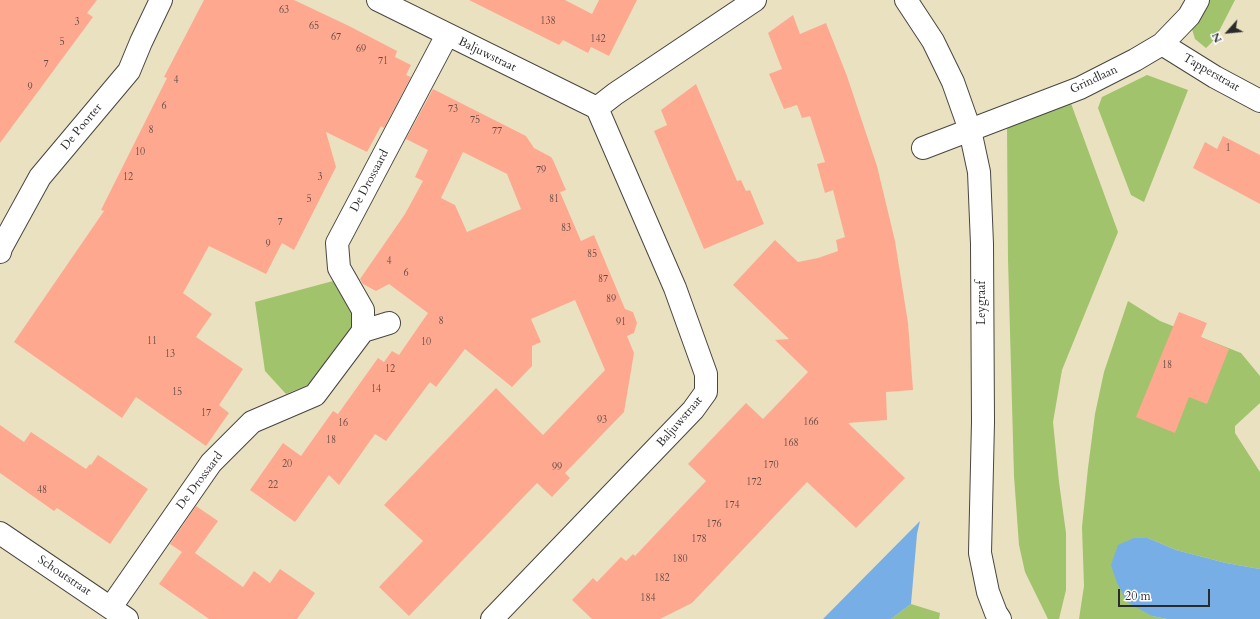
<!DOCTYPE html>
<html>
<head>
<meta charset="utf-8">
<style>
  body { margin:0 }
  #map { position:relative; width:1260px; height:619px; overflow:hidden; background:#eae1c0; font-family:Cardo,serif }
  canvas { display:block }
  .north { position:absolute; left:1208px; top:12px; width:40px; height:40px; -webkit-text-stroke:3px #fff; paint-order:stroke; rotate:243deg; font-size:11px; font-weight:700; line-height:16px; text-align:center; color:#2b2b2b }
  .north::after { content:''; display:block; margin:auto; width:14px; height:18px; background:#2b2b2b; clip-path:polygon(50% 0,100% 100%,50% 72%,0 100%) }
  .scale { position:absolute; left:1118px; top:589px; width:92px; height:18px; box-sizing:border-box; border:2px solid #2b2b2b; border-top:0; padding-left:5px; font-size:12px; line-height:14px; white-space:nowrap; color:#2b2b2b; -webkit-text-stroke:3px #fff; paint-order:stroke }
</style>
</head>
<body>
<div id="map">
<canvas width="1260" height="619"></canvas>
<div class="north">N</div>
<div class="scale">20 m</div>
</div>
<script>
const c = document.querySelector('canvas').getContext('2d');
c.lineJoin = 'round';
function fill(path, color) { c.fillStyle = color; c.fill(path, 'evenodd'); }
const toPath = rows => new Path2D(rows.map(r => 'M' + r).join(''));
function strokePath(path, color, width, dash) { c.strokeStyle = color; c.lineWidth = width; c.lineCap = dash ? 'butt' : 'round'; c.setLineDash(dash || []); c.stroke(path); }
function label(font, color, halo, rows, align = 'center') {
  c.font = font + ' Cardo,serif'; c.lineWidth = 3; c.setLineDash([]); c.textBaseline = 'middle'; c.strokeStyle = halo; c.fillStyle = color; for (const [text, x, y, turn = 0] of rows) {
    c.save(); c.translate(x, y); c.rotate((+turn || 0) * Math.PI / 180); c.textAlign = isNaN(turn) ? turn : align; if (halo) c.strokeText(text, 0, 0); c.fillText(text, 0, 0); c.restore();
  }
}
const green = toPath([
  [1200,0,1235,0,1215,39,1206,48,1195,39,1191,26],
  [1147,75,1188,90,1144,202,1131,195,1098,108,1102,97],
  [1069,98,1118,232,1062,370,1053,422,1059,482,1066,533,1066,590,1059,619,1048,619,1025,572,1019,545,1014,476,1008,259,1007,126],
  [333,281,352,309,353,328,308,385,286,394,265,371,255,302],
  [1128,301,1160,321,1241,353,1260,376,1260,403,1235,426,1235,433,1260,472,1260,569,1226,563,1176,550,1148,538,1152,616,1167,619,1079,619,1084,586,1082,527,1088,468,1095,414,1104,372],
  [911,604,940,613,939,619,891,619]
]);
const water = toPath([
  [920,521,917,534,911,604,891,619,823,619],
  [1134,538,1148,538,1176,550,1226,563,1260,569,1260,619,1167,619,1152,616,1127,602,1117,583,1111,565,1118,545]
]);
const building = toPath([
  [0,0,97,0,87,13,93,17,0,143],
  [204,0,294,0,349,26,397,51,395,57,411,65,406,75,411,77,384,128,381,126,367,152,326,132,336,167,294,250,282,243,266,274,209,246,183,293,212,314,196,337,243,369,219,405,229,413,206,446,136,397,122,418,14,342,104,211,101,210,167,78,164,77],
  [469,0,565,0,592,14,599,0,637,0,609,56,591,47,588,53,563,40,559,45],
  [793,15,800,34,826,23,847,76,877,166,895,241,908,323,913,390,886,392,887,420,848,423,905,478,856,528,807,482,692,603,660,619,592,619,572,600,593,578,597,582,621,557,626,561,633,554,635,556,706,481,688,464,746,403,763,419,808,372,775,340,789,339,733,285,775,240,798,262,818,258,838,251,836,240,845,237,833,190,825,193,821,179,817,164,825,162,810,116,802,118,797,105,784,109,769,74,782,69,768,33],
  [696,84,737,181,741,180,746,191,750,190,764,224,704,249,654,131,667,125,661,110],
  [433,89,526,136,534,148,551,157,553,160,566,190,560,192,581,241,594,235,625,309,633,312,637,323,634,333,627,336,634,353,624,412,565,473,570,478,552,497,537,483,409,616,379,587,423,541,384,505,496,388,543,435,605,370,575,300,531,319,541,342,532,346,532,366,512,387,465,349,436,387,430,382,386,441,375,434,339,485,329,475,295,522,250,490,283,443,301,456,333,411,338,414,378,358,384,362,392,351,399,355,428,313,389,284,376,291,363,284,360,279,405,214,423,181,415,177,428,150,406,139],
  [463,152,507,174,521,209,467,232,455,205,441,198],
  [1223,136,1260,155,1260,204,1193,168,1205,142,1217,149],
  [1179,312,1207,323,1201,337,1229,349,1207,404,1189,397,1175,433,1136,417],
  [0,425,24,442,31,432,86,469,90,464,91,465,98,455,148,489,110,544,57,508,54,511,0,473],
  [196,506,218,521,195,553,243,587,254,571,270,583,280,569,315,593,297,619,209,619,159,584,182,552,170,544]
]);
const minor = toPath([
  [378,0,597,108,675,288,706,374,706,392,693,410,492,619],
  [1162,44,1215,77,1260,101],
  [597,108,615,94,755,0],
  [923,148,1080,88,1135,60,1162,44,1189,16,1198,0],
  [0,252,1,248,40,177,129,71,141,42,161,0],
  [363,331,389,323],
  [0,533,127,619],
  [111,607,211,463,252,422,315,395,363,331,363,310,339,268,337,243,447,35]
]);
const tertiary = toPath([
  [906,0,933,41,953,82,970,130,979,172,982,244,983,422,980,553,988,592,996,613,1000,619]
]);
const numberNames = [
  ["63",284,11],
  ["138",548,22],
  ["3",77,23],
  ["65",314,27],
  ["67",336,38],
  ["142",598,40],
  ["5",62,43],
  ["69",361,50],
  ["71",383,62],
  ["7",46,65],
  ["4",176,81],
  ["9",30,88],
  ["6",164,107],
  ["73",453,110],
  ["75",475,121],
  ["8",151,131],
  ["77",497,132],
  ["1",1228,149],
  ["10",140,153],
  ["79",541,171],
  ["12",128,178],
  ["3",320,178],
  ["5",309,200],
  ["81",554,200],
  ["7",280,223],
  ["83",566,229],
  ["9",268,245],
  ["85",592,255],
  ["4",389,262],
  ["6",406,274],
  ["87",603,280],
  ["89",611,300],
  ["8",441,322],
  ["91",621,323],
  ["11",152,342],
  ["10",426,343],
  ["13",170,355],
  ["18",1167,366],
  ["12",390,370],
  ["14",376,390],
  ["15",177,393],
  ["17",206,414],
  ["93",602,421],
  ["166",811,423],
  ["16",343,424],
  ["18",331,441],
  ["168",791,444],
  ["20",287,465],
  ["170",771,466],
  ["99",557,468],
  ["172",754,483],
  ["22",273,486],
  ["48",42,491],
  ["174",732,506],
  ["176",714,525],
  ["178",699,540],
  ["180",680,560],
  ["182",662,579],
  ["184",648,599]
];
const streetNames = [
  ["Baljuwstraat",487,55,26],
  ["Tapperstraat",1211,73,30],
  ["Grindlaan",1094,80,-25],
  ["De Poorter",82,127,-50],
  ["De Drossaard",370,181,-62],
  ["Leygraaf",982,303,-90],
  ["Baljuwstraat",680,422,-49],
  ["De Drossaard",200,481,-53],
  ["Schoutstraat",64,576,34]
];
fill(green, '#a0c36c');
fill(water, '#77aee6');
fill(building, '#fea98f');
strokePath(minor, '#484641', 24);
strokePath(tertiary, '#484641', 24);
strokePath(minor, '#fff', 22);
strokePath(tertiary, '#fff', 22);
label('10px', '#604a44', null, numberNames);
label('12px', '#2b2b2b', '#fff', streetNames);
</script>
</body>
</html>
